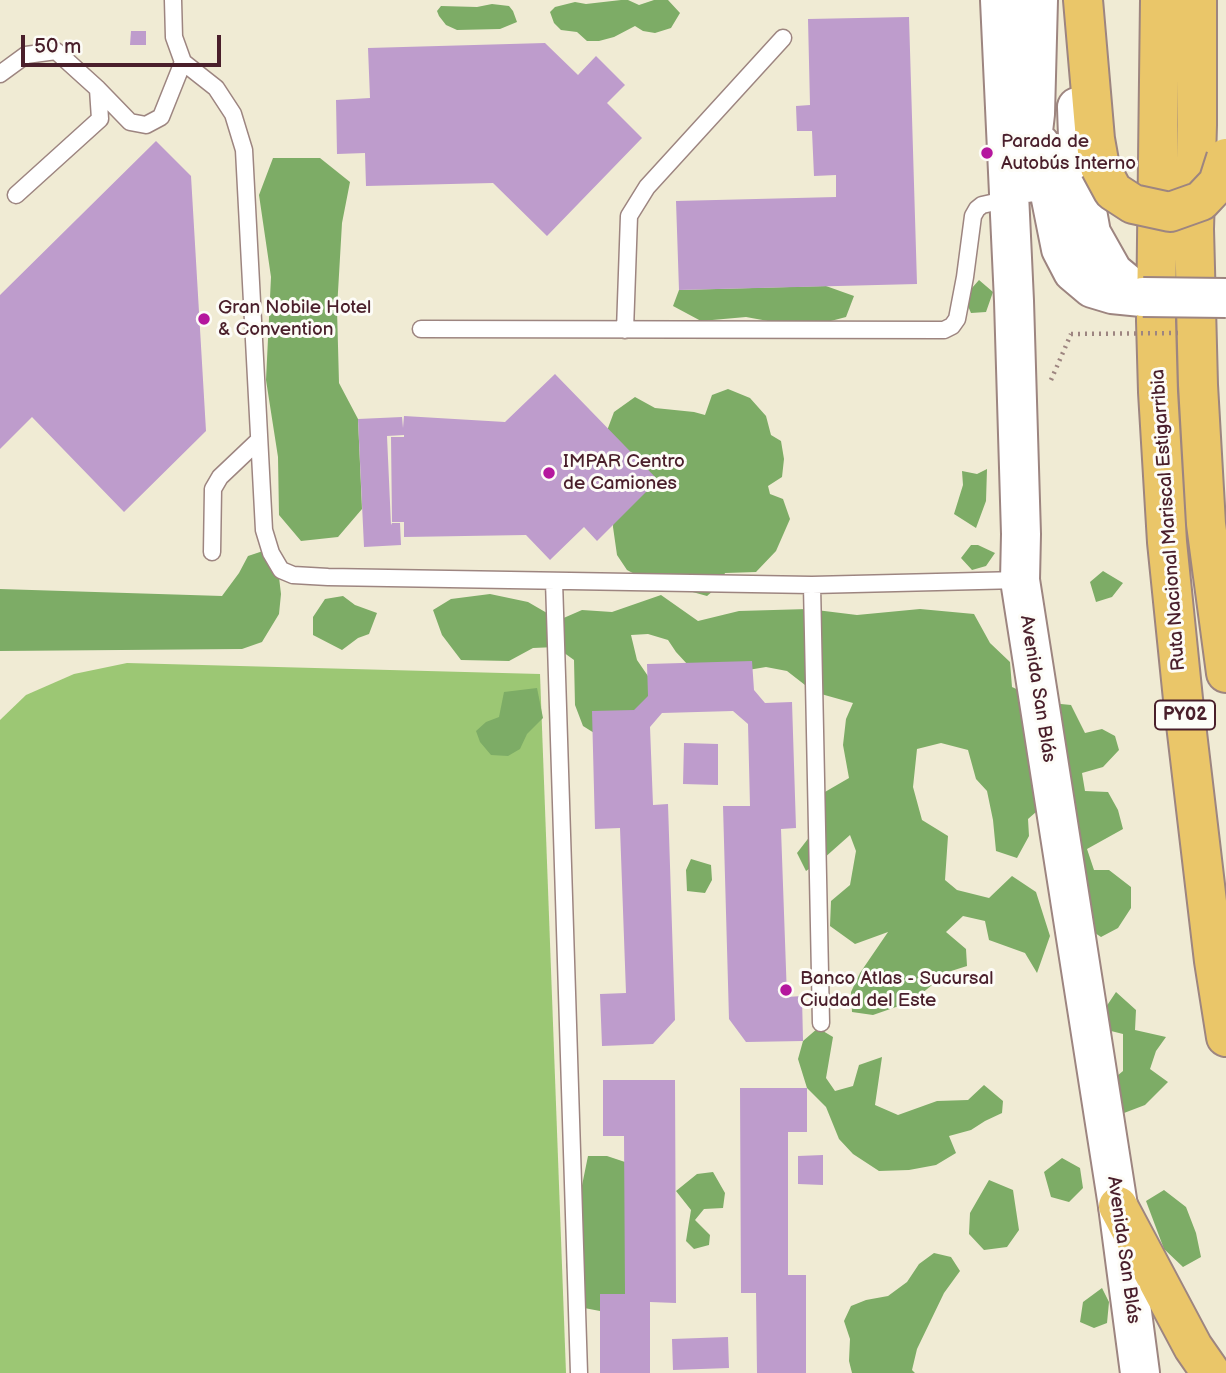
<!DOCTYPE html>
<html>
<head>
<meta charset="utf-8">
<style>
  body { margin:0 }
  #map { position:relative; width:1226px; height:1373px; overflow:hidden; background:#f0ebd4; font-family:"Balsamiq Sans",sans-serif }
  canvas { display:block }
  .scale { position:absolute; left:21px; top:35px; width:200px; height:32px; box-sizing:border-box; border:4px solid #4a1f2b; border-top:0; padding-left:9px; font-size:21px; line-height:24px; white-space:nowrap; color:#4a1f2b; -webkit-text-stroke:5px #fdfcf7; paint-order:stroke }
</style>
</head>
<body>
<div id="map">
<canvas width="1226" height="1373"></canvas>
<div class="scale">50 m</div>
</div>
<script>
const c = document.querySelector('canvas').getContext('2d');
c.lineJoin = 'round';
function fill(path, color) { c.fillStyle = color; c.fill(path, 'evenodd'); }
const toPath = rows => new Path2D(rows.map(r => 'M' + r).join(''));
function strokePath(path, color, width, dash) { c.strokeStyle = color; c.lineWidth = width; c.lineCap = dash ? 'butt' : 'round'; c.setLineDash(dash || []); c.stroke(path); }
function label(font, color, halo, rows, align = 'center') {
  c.font = font + ' "Balsamiq Sans",sans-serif'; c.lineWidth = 6; c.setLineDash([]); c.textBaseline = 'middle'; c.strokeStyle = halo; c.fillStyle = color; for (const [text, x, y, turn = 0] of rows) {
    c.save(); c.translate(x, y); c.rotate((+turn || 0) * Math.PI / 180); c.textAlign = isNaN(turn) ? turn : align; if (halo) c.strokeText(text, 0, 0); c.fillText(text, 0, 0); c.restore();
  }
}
const green = toPath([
  [127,663,540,674,566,1373,0,1373,0,720,26,695,74,674]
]);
const forest = toPath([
  [621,0,628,0,639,5,654,0,668,0,680,13,671,28,655,33,643,31,635,26,614,37,599,41,587,41,577,32,561,30,554,23,550,12,555,7,575,2,586,4],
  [492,4,509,6,513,11,517,22,500,29,457,30,446,25,439,16,437,11,441,6,477,7],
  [273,158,320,158,350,182,342,223,337,309,339,383,358,419,362,509,338,537,301,541,279,515,278,457,266,380,271,277,259,195],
  [979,280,993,292,986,312,971,313,964,297],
  [826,286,854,296,846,317,827,322,790,325,746,317,701,321,673,306,679,290],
  [728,389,750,398,766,416,771,435,781,441,784,459,782,477,768,486,770,494,783,499,790,519,776,551,756,572,725,573,720,585,707,596,642,578,627,570,617,555,613,527,614,500,605,436,614,412,635,397,655,408,694,412,705,415,712,395],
  [987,469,986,501,976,528,954,514,963,485,962,471,977,474],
  [971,545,978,545,995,553,986,566,972,570,961,558],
  [263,551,278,569,281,594,279,614,262,642,242,649,0,651,0,589,222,596,239,573,248,556],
  [1103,571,1123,583,1112,597,1096,602,1090,582],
  [490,594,528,602,559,620,582,610,612,612,661,595,698,621,739,611,808,609,857,615,920,609,974,614,990,643,1010,662,1012,687,1025,693,1051,703,1071,705,1085,733,1102,729,1115,736,1119,750,1103,767,1082,773,1085,791,1108,792,1118,810,1123,829,1087,849,1094,870,1109,870,1131,887,1131,908,1118,928,1101,937,1089,929,1044,805,1028,819,1029,836,1017,858,996,851,993,820,987,791,976,779,968,750,941,743,917,749,913,787,922,820,948,836,945,880,957,890,989,898,1012,876,1036,892,1050,936,1037,973,1025,953,989,940,985,921,963,916,946,932,966,949,967,966,948,972,921,994,896,1007,873,1015,852,1012,851,992,860,973,888,932,855,944,830,926,831,901,850,885,856,851,850,835,823,859,806,871,797,853,814,831,818,796,849,778,843,745,846,719,853,703,814,692,787,671,766,667,700,678,676,652,668,640,648,634,631,635,637,660,663,698,607,741,583,726,575,705,574,660,556,647,533,648,509,661,461,660,442,635,433,610,451,599],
  [343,596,355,605,377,613,369,634,358,638,342,650,313,635,313,617,325,599],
  [537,688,543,718,527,734,520,749,508,756,491,755,480,742,476,731,486,722,499,717,504,692],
  [691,859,711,865,712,880,705,893,687,891,686,870],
  [1116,992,1136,1010,1135,1030,1166,1037,1156,1051,1150,1069,1168,1082,1145,1105,1124,1113,1116,1096,1111,1081,1123,1071,1123,1034,1103,1029,1104,1010],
  [818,1028,833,1037,826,1078,835,1091,853,1086,859,1065,882,1057,875,1105,898,1115,937,1101,968,1100,984,1085,1003,1101,1002,1113,985,1121,971,1130,949,1136,956,1153,936,1165,909,1170,879,1171,853,1154,839,1139,826,1107,807,1088,798,1059,803,1041],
  [588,1156,607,1156,625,1162,625,1294,600,1294,600,1311,579,1307,570,1287,566,1264],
  [1062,1158,1080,1168,1083,1188,1069,1202,1051,1197,1044,1172],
  [713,1172,725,1193,723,1208,704,1209,695,1220,710,1235,709,1245,694,1249,686,1241,691,1210,676,1191,697,1174],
  [989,1180,1013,1190,1019,1230,1007,1247,984,1250,969,1234,970,1213],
  [1164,1190,1186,1207,1196,1233,1201,1257,1183,1267,1164,1249,1146,1201],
  [934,1253,951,1257,960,1271,944,1293,917,1349,912,1370,915,1373,852,1373,849,1361,850,1339,844,1321,851,1306,866,1300,888,1296,907,1282,919,1264],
  [1102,1288,1109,1302,1107,1323,1094,1328,1080,1322,1083,1302]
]);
const building = toPath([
  [909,17,917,284,679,290,676,201,836,197,836,175,814,176,812,131,797,131,796,106,810,105,808,19],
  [131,31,146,31,146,45,130,45],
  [545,43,578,75,596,56,625,85,607,103,642,138,547,236,493,183,366,186,365,153,337,154,336,100,370,98,368,48],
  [156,141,191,176,206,431,124,512,32,417,0,449,0,295],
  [555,374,658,480,597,541,584,527,550,560,526,535,404,537,404,522,392,522,391,437,404,437,404,435,387,436,391,525,392,523,400,523,401,545,364,547,358,419,402,417,403,428,404,416,505,422],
  [752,661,754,690,765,703,792,702,796,828,781,829,787,997,802,996,803,1041,746,1042,729,1019,723,806,750,806,748,724,733,711,662,713,650,727,653,805,668,804,675,1020,653,1044,602,1046,600,994,626,993,620,828,595,829,592,711,634,710,648,696,647,664],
  [684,743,718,744,718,785,683,784],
  [603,1080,675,1080,676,1303,650,1302,650,1373,600,1373,600,1294,625,1294,624,1136,603,1136],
  [740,1088,807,1088,807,1132,788,1132,788,1275,806,1275,806,1373,757,1373,756,1293,741,1293],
  [823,1155,823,1185,798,1184,798,1156],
  [728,1337,729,1368,673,1370,672,1339]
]);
const path = toPath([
  [1051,380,1071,334]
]);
const service = toPath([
  [173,0,174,37,183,62,216,88,233,114,244,150,264,530,271,553,281,570,293,575,328,577,812,585,1020,580],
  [0,74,26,55,56,51,98,89,100,119,16,195],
  [98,89,130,122,146,125,161,117,183,62],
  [421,329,944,330,952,326,957,319,965,277,973,216,977,209,982,205,1009,199],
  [625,330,629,216,647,187,783,38],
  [212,552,213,489,220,477,259,440],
  [554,581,579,1373],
  [812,585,821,1023]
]);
const tertiary = toPath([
  [1000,0,1014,301,1021,534,1020,580,1118,1206,1140,1373],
  [1077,107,1079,167,1091,233,1113,272,1143,297],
  [1040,144,1061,249,1073,272,1092,288,1112,294,1142,297],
  [1027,183,1035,114,1038,0]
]);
const trunk = toPath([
  [1083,0,1095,139,1100,167],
  [1160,0,1156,321,1158,392,1167,542,1183,699,1214,961,1226,1037],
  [1197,0,1197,125,1194,229,1198,385,1206,524,1226,673],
  [1118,1206,1193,1347,1211,1373]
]);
const pathBridge = toPath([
  [1071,334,1182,333]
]);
const tertiaryBridge = toPath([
  [1143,297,1226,298]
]);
const trunkBridge = toPath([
  [1100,167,1113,191,1133,204,1170,212,1201,201,1218,183,1226,158]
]);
const markers = [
  [987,153,7,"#b5179e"],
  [204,319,7,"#b5179e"],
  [549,473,7,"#b5179e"],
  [786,990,7,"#b5179e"]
];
const shields = [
  [1185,715,60]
];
const shieldNames = [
  ["PY02",1185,715]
];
const poiNames = [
  ["Parada de",1001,142],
  ["Autobús Interno",1001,164],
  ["Gran Nobile Hotel",218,308],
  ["& Convention",218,330],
  ["IMPAR Centro",563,462],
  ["de Camiones",563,484],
  ["Banco Atlas - Sucursal",800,979],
  ["Ciudad del Este",800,1001]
];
const streetNames = [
  ["Ruta Nacional Mariscal Estigarribia",1169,520,-94],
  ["Avenida San Blás",1037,689,81],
  ["Avenida San Blás",1123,1250,82]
];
fill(green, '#9cc774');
fill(forest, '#7dac66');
fill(building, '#be9ccc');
strokePath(service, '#9d8580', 19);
strokePath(tertiary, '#9d8580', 42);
strokePath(trunk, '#9d8580', 42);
strokePath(path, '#9d8580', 4.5, [2, 5]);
strokePath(service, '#fff', 16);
strokePath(tertiary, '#fff', 38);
strokePath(trunk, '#eac669', 38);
strokePath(tertiaryBridge, '#9d8580', 42, []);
strokePath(trunkBridge, '#9d8580', 42, []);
strokePath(pathBridge, '#9d8580', 4.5, [2, 5]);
strokePath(tertiaryBridge, '#fff', 38);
strokePath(trunkBridge, '#eac669', 38);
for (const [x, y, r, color] of markers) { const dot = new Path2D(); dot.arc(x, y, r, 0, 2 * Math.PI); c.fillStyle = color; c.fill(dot); strokePath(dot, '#fdfcf7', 2.5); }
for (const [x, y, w] of shields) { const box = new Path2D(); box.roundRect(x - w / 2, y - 14.5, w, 29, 5); c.fillStyle = '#fdfcf7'; c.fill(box); strokePath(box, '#4a1f2b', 2); }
label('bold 18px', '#4a1f2b', null, shieldNames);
label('19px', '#4a1f2b', '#fdfcf7', poiNames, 'left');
label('19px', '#4a1f2b', '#fdfcf7', streetNames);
</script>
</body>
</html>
